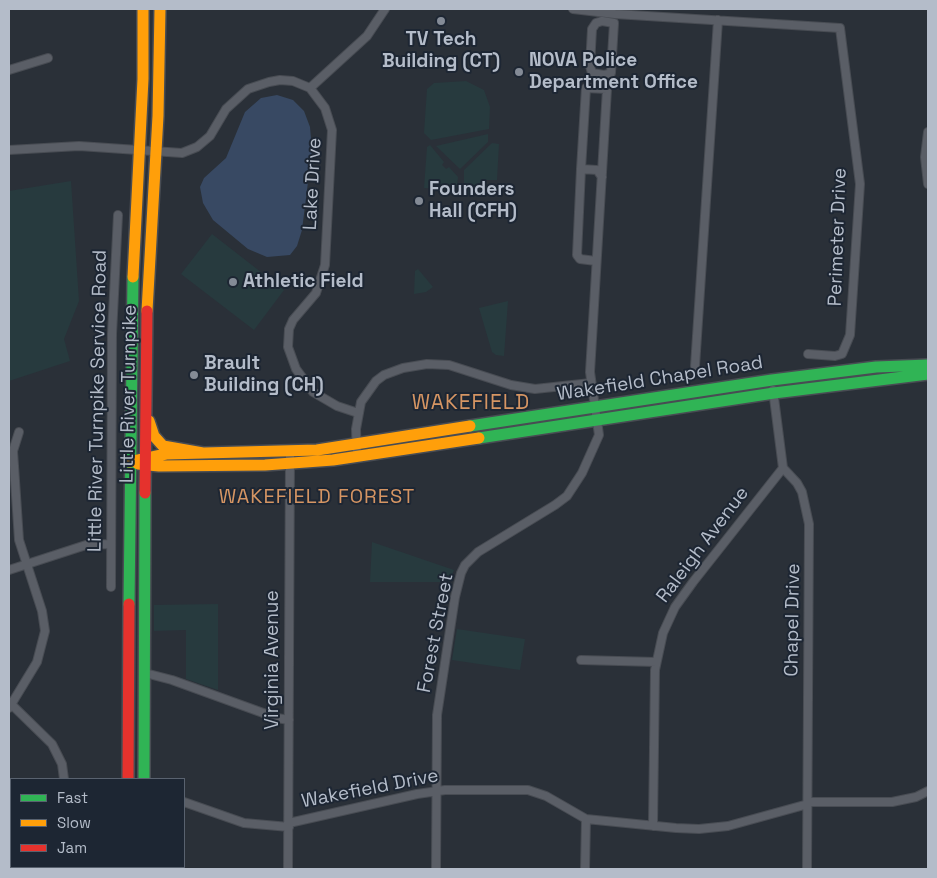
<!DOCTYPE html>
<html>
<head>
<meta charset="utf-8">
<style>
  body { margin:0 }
  #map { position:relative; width:937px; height:878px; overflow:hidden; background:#2a3038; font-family:"Space Grotesk",sans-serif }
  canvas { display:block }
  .frame { position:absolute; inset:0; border:10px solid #b4bcc9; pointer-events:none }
  .legend { position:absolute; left:10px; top:778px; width:175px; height:90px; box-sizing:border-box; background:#1d2633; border:1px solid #59626f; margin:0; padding:6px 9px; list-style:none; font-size:15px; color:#b4bcc9 }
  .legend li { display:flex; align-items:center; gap:10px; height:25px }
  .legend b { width:25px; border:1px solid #59626f }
</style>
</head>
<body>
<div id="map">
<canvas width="937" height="878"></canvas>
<div class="frame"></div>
<ul class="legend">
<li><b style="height:6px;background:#30b455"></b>Fast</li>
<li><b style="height:6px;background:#ff9f0a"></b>Slow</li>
<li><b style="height:6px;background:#e5322d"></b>Jam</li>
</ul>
</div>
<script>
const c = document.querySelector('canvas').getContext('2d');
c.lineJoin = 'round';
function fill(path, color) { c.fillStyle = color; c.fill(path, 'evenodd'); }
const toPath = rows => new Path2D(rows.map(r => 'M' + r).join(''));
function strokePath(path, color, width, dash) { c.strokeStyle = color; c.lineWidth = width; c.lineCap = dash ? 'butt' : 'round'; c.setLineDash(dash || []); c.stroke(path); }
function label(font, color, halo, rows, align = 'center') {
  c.font = font + ' "Space Grotesk",sans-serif'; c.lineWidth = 4; c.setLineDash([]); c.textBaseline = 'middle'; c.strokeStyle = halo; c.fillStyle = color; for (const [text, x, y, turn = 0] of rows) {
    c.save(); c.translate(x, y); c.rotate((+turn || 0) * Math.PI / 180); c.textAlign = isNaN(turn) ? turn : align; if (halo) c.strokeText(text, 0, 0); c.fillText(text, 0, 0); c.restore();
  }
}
const green = toPath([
  [466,81,484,90,490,107,489,129,431,140,424,133,427,89,434,83],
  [488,134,488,142,460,169,436,146],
  [492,143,499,144,497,180,483,180,482,186,474,195,464,195,464,170],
  [430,145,444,162,442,165,446,169,449,167,458,177,457,187,454,190,424,188,427,147],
  [71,181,79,301,64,339,70,361,9,381,9,191],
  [212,234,284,290,254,330,181,274],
  [418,269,433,287,426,292,414,294,415,271],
  [508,301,504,356,496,355,492,352,479,308],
  [372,542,454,570,449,582,370,582],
  [218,604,218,690,186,679,186,630,154,631,154,605],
  [457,629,525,639,520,670,452,660]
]);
const water = toPath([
  [277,95,293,100,304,111,310,127,312,150,302,230,297,246,290,255,267,257,248,249,213,220,203,203,200,187,204,178,226,158,245,112,261,98]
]);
const street = toPath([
  [573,9,615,14,840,28,860,184,850,335,842,354,835,356,808,354],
  [602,21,614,23,611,73,604,75,592,73,590,66,592,29,596,23,602,21],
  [9,70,48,58],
  [310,88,367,36,385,9],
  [928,132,925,157,928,184],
  [9,150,79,146,182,153,197,147,210,136,226,109,248,89,269,82,280,80,293,81,310,88,325,108,332,130,325,265,316,293,293,320,289,329,288,347,296,369,313,392,337,406,358,413],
  [596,261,580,259,577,255,581,169,597,170,602,177],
  [695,366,718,20],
  [773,390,783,468,797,483,802,492,809,524,807,869],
  [357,457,356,429,361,402,376,381,384,375,403,368,427,364,449,365,511,385,535,389,591,383],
  [9,570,86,545,111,544],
  [111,587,112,334,118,215],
  [581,660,656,662],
  [145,673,172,680,277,718,289,720],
  [9,702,52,744,62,764,64,779],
  [9,708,37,662,45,631,42,611,19,540,13,451,19,432],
  [184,802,244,823,289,827],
  [808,802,892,802,916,797,928,791],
  [289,823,417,794,445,790,528,790,546,796,586,819,676,828,699,829,728,826,808,804],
  [653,826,655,670,663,633,675,607,693,582,783,468],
  [64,869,64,867],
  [288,869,290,452],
  [436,869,437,715,455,597,461,573,465,565,478,552,555,505,567,496,582,473,599,435,590,372,607,89,586,88,581,169],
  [585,869,586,819]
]);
const fast = toPath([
  [470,426,772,380,876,367,928,365],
  [479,438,774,393,928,374],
  [129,604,133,277],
  [144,779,145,493]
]);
const slow = toPath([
  [133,277,143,79,143,9],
  [147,311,158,116,160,9],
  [149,421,154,436,163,446,203,453],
  [129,462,166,454,317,450,470,426],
  [138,464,159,466,265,465,333,460,479,438],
  [127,867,127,869]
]);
const jam = toPath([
  [145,493,147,311],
  [128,779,129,604],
  [144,867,144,869]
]);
const markers = [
  [441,21,5,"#848b96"],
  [519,72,5,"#848b96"],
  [419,201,5,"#848b96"],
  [233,282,5,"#848b96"],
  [194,375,5,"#848b96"]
];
const poiNames = [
  ["TV Tech",441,40,"center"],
  ["Building (CT)",441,62,"center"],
  ["NOVA Police",529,61],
  ["Department Office",529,83],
  ["Founders",429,190],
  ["Hall (CFH)",429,212],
  ["Athletic Field",243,282],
  ["Brault",204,364],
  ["Building (CH)",204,386]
];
const streetNames = [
  ["Lake Drive",313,184,-87],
  ["Perimeter Drive",838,237,-88],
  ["Wakefield Chapel Road",660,379,-9],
  ["Little River Turnpike",129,394,-89],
  ["Little River Turnpike Service Road",98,401,-89],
  ["Raleigh Avenue",703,545,-53],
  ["Chapel Drive",793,620,-89],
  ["Forest Street",436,633,-79],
  ["Virginia Avenue",273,660,-90],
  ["Wakefield Drive",370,789,-11]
];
const neighbourhoodNames = [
  ["WAKEFIELD FOREST",317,498]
];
const quarterNames = [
  ["WAKEFIELD",471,403]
];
fill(green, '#273a3e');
fill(water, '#384963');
strokePath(street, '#484c53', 10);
strokePath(fast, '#484c53', 14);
strokePath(slow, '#484c53', 14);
strokePath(jam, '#484c53', 14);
strokePath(street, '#5a5e66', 8);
strokePath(fast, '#30b455', 11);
strokePath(slow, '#ff9f0a', 11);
strokePath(jam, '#e5322d', 11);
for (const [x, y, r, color] of markers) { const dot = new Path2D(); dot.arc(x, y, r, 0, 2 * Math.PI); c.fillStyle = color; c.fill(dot); strokePath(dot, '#1d2633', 2); }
label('bold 19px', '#b4bcc9', '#1d2633', poiNames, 'left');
label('19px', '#b4bcc9', '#1d2633', streetNames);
c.letterSpacing = '1px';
label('20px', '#d59563', '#1d2633', neighbourhoodNames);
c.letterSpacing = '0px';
c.letterSpacing = '1px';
label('21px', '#d59563', '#1d2633', quarterNames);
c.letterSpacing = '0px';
</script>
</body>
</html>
